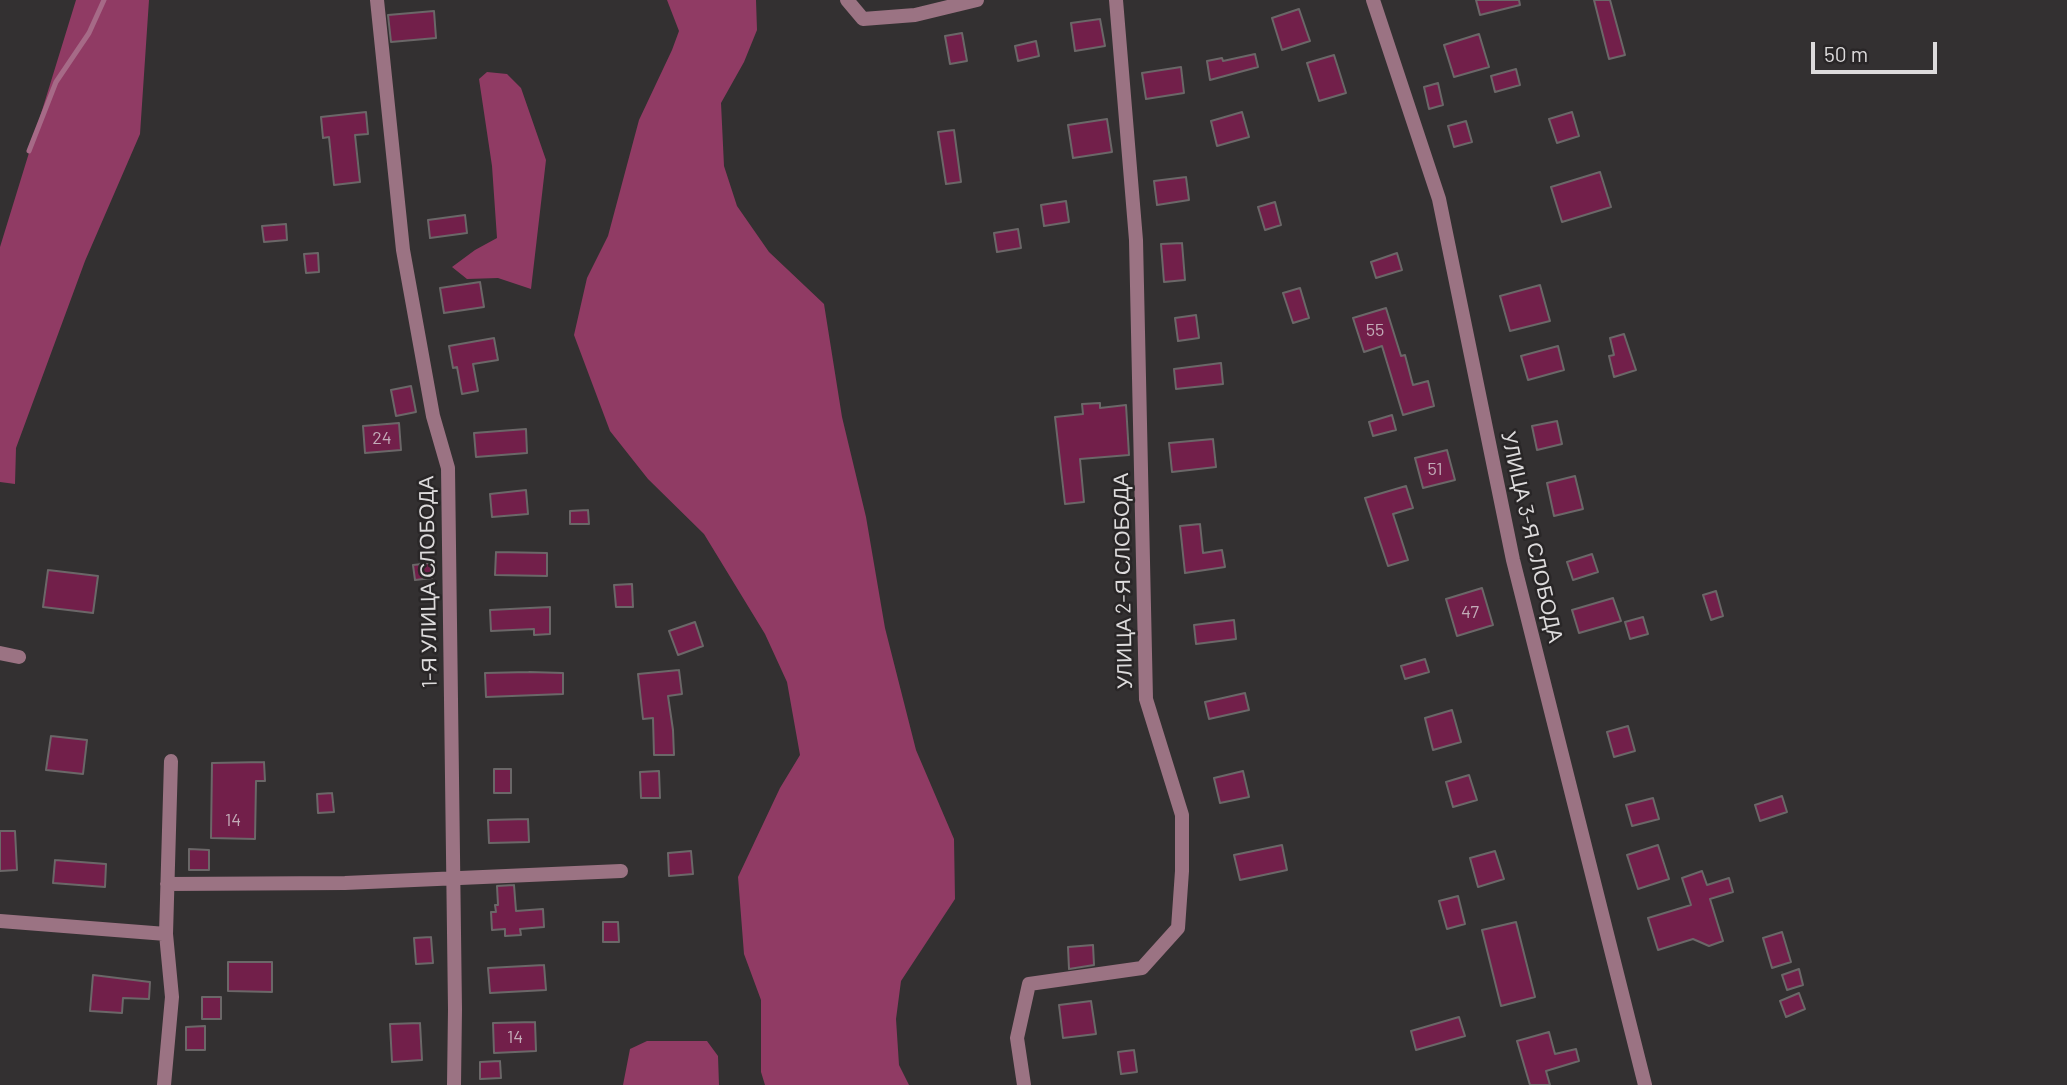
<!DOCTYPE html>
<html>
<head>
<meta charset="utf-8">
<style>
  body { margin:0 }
  #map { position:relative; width:2067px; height:1085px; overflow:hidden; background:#333031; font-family:Barlow,sans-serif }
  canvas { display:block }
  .scale { position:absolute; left:1811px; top:42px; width:126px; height:32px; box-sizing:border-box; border:4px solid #dddbdc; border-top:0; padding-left:9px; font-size:21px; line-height:24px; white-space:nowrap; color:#dddbdc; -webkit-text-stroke:5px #292627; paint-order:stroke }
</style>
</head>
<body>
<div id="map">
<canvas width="2067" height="1085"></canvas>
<div class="scale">50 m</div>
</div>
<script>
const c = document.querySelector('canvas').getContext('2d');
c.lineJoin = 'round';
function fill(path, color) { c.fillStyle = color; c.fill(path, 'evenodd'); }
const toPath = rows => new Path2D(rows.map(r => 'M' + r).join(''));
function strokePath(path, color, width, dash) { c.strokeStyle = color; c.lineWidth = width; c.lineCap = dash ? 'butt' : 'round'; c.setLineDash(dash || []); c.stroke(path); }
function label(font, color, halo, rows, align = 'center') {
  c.font = font + ' Barlow,sans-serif'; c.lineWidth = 5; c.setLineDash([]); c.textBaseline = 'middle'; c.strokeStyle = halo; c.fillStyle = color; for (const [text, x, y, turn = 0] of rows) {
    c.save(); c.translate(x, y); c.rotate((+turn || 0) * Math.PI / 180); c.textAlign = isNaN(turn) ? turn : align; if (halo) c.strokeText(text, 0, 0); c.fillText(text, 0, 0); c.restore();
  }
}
const forest = toPath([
  [76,0,149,0,140,134,85,261,16,448,15,484,0,482,0,247],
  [667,0,756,0,757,30,744,62,721,103,724,166,737,206,769,252,824,304,842,417,866,517,885,628,916,750,954,839,955,899,901,981,896,1019,899,1065,909,1085,765,1085,761,1072,761,1000,744,954,738,877,780,788,800,755,787,682,765,634,704,534,648,479,610,431,574,335,587,278,608,236,639,120,672,50,679,31],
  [487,72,507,74,521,88,546,160,531,289,498,278,467,279,452,267,475,250,497,238,492,166,479,79],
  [647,1041,707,1041,718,1056,719,1085,623,1085,630,1049]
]);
const stream = toPath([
  [29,151,56,82,89,33,104,0]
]);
const building = toPath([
  [1476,0,1519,0,1520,5,1480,15,1476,0],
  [1594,0,1610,0,1625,55,1609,59,1594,0],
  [1299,9,1310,41,1282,50,1272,18,1299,9],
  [434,11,436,38,391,42,388,15,434,11],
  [1100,19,1105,46,1075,51,1071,23,1100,19],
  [962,33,967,61,950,64,945,36,962,33],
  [1479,34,1489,67,1454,77,1444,45,1479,34],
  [1036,41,1039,56,1018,61,1015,46,1036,41],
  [1255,54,1258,67,1210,80,1207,61,1222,58,1223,61,1255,54],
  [1334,55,1346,93,1319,101,1307,63,1334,55],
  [1181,67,1184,93,1146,99,1142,73,1181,67],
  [1516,69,1520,85,1495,92,1491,76,1516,69],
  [1438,83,1443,105,1429,109,1424,87,1438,83],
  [366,112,368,134,355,135,360,182,334,185,329,137,323,138,321,117,366,112],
  [1242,112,1249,137,1217,146,1211,121,1242,112],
  [1572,112,1579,136,1557,143,1549,119,1572,112],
  [1107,119,1112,152,1073,158,1068,125,1107,119],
  [1466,121,1472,142,1454,147,1448,126,1466,121],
  [954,130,961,182,946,184,938,132,954,130],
  [1600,172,1611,207,1562,222,1551,187,1600,172],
  [1186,177,1189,200,1157,205,1154,181,1186,177],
  [1066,201,1069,222,1044,226,1041,205,1066,201],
  [1275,202,1281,225,1265,230,1258,207,1275,202],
  [465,215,467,233,430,238,428,220,465,215],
  [286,224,287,240,264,242,262,226,286,224],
  [1018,229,1021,248,997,252,994,233,1018,229],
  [1182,243,1185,280,1164,282,1161,244,1182,243],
  [318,253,319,272,306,273,304,254,318,253],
  [1397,253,1402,270,1376,278,1371,262,1397,253],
  [480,282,484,307,444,313,440,288,480,282],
  [1540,285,1550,321,1510,331,1500,296,1540,285],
  [1300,288,1309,318,1293,323,1283,293,1300,288],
  [1386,308,1401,356,1405,355,1413,385,1428,381,1434,406,1403,415,1382,346,1364,352,1353,318,1386,308],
  [1196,315,1199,338,1178,341,1175,318,1196,315],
  [1624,334,1636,370,1614,377,1609,356,1614,355,1610,338,1624,334],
  [494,338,498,360,473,364,478,391,462,394,457,367,453,368,449,346,494,338],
  [1558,346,1564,370,1528,380,1521,356,1558,346],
  [1221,363,1223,384,1176,389,1174,369,1221,363],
  [411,386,416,412,396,416,391,390,411,386],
  [1100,403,1100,408,1126,405,1129,455,1080,459,1084,502,1065,504,1055,417,1083,414,1082,404,1100,403],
  [1392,415,1396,430,1373,436,1369,422,1392,415],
  [1557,421,1562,444,1537,450,1532,426,1557,421],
  [399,423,401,450,365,453,363,426,399,423],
  [526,429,527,453,476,457,474,433,526,429],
  [1213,439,1216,467,1172,472,1169,443,1213,439],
  [1447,450,1455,480,1423,488,1415,458,1447,450],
  [1575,476,1583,509,1554,516,1547,483,1575,476],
  [1406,486,1413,508,1393,514,1408,560,1388,566,1365,498,1406,486],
  [526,490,528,514,492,517,490,494,526,490],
  [588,510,589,524,570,524,570,511,588,510],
  [1200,524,1203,553,1222,550,1225,567,1185,573,1180,526,1200,524],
  [496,552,547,553,547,576,495,575,496,552],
  [1592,554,1598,572,1573,580,1567,562,1592,554],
  [431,563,432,578,415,580,413,565,431,563],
  [48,570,98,576,93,613,43,607,48,570],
  [632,584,633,607,616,607,614,585,632,584],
  [1482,588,1493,625,1457,636,1446,599,1482,588],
  [1716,591,1723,616,1711,620,1703,595,1716,591],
  [1613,598,1621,621,1579,633,1572,610,1613,598],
  [550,607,550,634,534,635,534,629,491,631,490,610,550,607],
  [1643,617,1648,634,1630,639,1625,622,1643,617],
  [1234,620,1236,639,1196,644,1194,625,1234,620],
  [695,622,703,646,678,655,669,631,695,622],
  [1425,659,1429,672,1405,679,1401,666,1425,659],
  [679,670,682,694,668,696,673,730,674,755,654,755,653,718,643,719,638,674,679,670],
  [529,672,563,673,563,694,486,697,485,673,529,672],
  [1245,693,1249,710,1209,719,1205,702,1245,693],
  [1452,710,1461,742,1433,750,1425,718,1452,710],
  [1628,726,1635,751,1614,757,1607,732,1628,726],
  [51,736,87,740,83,774,46,770,51,736],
  [264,762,265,781,256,781,255,839,211,838,212,763,264,762],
  [494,769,511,769,511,793,494,793,494,769],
  [659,771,660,798,641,798,640,772,659,771],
  [1243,771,1249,797,1220,803,1214,778,1243,771],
  [1469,775,1477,800,1453,807,1446,782,1469,775],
  [332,793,334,812,318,813,317,794,332,793],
  [1782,796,1787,812,1760,821,1755,805,1782,796],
  [1653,798,1659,819,1632,826,1626,805,1653,798],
  [528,819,529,842,489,843,488,820,528,819],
  [0,831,15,831,17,870,0,871,0,831],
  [1282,845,1287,870,1240,880,1234,855,1282,845],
  [1658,845,1669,879,1638,889,1627,855,1658,845],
  [189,849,209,850,209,870,189,870,189,849],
  [691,851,693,874,669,876,668,853,691,851],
  [1495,851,1504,879,1478,887,1470,858,1495,851],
  [55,860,106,864,105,887,53,883,55,860],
  [1702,871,1707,885,1729,878,1733,892,1710,899,1723,941,1709,946,1693,939,1658,950,1648,918,1691,905,1682,878,1702,871],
  [514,885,516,911,543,909,544,927,520,929,521,935,505,936,505,929,492,930,491,912,496,912,495,905,498,905,497,886,514,885],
  [1458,896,1465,924,1447,929,1439,901,1458,896],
  [603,922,618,922,619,942,603,942,603,922],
  [1516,922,1535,997,1501,1006,1482,930,1516,922],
  [1782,932,1791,962,1772,968,1763,938,1782,932],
  [431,937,433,963,416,964,414,938,431,937],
  [1093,945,1094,965,1069,969,1068,947,1093,945],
  [228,962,272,962,272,992,228,991,228,962],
  [544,965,546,990,490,993,488,968,544,965],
  [1799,969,1803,985,1787,990,1782,975,1799,969],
  [93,975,150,982,149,999,123,998,122,1013,90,1011,93,975],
  [1799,993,1805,1009,1786,1017,1780,1001,1799,993],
  [202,997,221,997,221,1019,202,1019,202,997],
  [1091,1001,1096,1034,1063,1038,1059,1005,1091,1001],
  [1459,1017,1465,1036,1416,1050,1411,1031,1459,1017],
  [535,1022,536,1051,494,1053,493,1023,535,1022],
  [420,1023,422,1060,392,1062,390,1024,420,1023],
  [205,1026,205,1050,186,1050,186,1027,205,1026],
  [1549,1032,1555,1054,1576,1049,1579,1061,1546,1071,1550,1085,1530,1085,1517,1041,1549,1032],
  [1134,1050,1137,1072,1121,1074,1118,1052,1134,1050],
  [500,1061,501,1078,480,1079,480,1062,500,1061]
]);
const minor = toPath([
  [377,0,403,250,433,416,448,468,455,1009,454,1085],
  [847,0,863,19,915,15,977,0],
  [1373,0,1439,199,1513,560,1645,1085],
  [0,653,19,657],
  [167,884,345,883,621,871],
  [0,921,166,934],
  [164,1085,172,997,166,934,171,761],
  [1024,1085,1017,1038,1029,984,1142,968,1178,928,1182,871,1182,815,1146,699,1136,240,1116,0]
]);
const numberNames = [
  ["55",1375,330],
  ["24",382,438],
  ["51",1435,469],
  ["47",1470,612],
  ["14",233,820],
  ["14",515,1037]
];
const streetNames = [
  ["УЛИЦА 3-Я СЛОБОДА",1532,537,77],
  ["УЛИЦА 2-Я СЛОБОДА",1123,581,-91],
  ["1-Я УЛИЦА СЛОБОДА",428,582,-91]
];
fill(forest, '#903b64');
strokePath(stream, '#a66a87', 5);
fill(building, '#721f4a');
strokePath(building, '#6b6768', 2);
strokePath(minor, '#9b7383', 14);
label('18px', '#c2acb8', null, numberNames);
label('21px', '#dddbdc', '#292627', streetNames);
</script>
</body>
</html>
